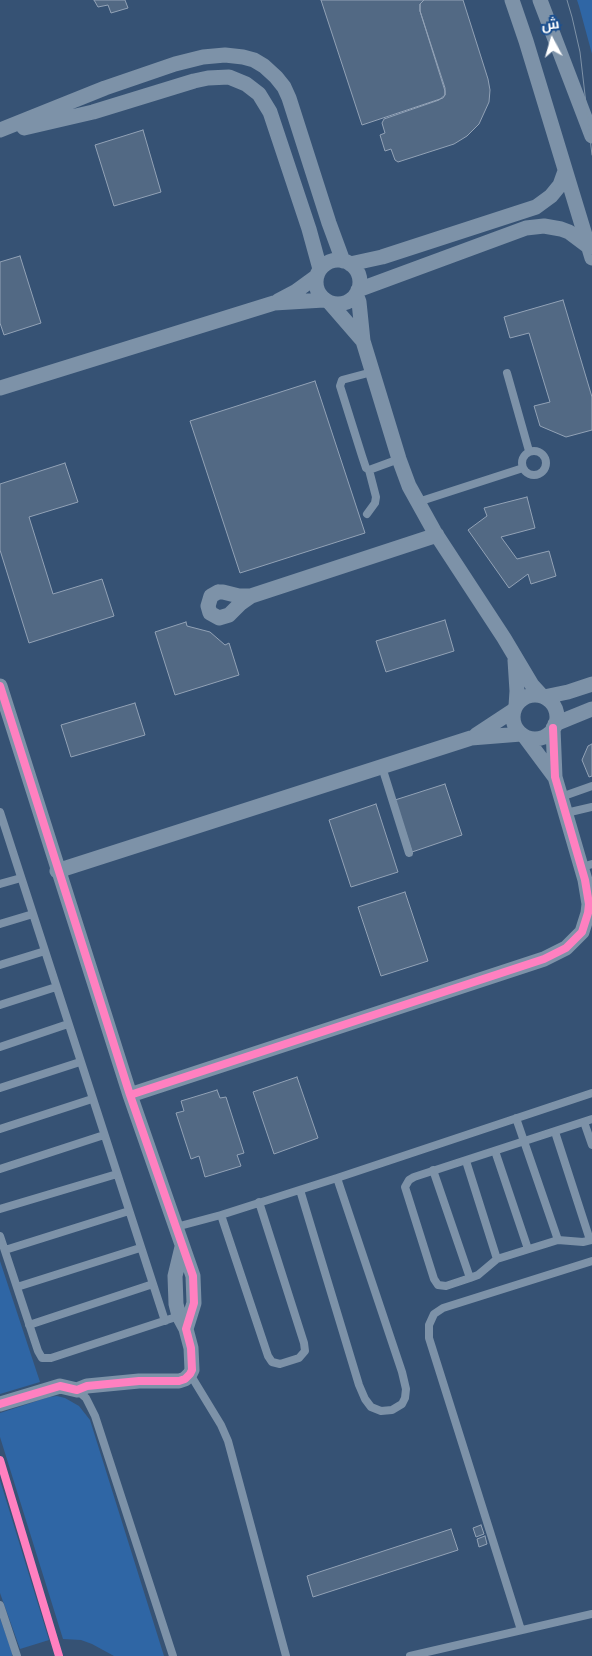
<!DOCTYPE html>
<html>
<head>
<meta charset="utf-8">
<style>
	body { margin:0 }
	#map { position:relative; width:592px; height:1656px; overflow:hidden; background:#365274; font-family:Signika,Cairo,sans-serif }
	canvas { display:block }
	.north { position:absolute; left:527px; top:15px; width:50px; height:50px; -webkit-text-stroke:4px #1b4f8f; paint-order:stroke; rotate:354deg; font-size:14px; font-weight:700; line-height:20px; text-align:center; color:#fff }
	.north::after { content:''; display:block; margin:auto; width:18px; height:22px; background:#fff; clip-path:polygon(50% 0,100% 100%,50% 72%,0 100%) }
</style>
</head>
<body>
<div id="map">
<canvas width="592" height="1656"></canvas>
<div class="north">ش</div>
</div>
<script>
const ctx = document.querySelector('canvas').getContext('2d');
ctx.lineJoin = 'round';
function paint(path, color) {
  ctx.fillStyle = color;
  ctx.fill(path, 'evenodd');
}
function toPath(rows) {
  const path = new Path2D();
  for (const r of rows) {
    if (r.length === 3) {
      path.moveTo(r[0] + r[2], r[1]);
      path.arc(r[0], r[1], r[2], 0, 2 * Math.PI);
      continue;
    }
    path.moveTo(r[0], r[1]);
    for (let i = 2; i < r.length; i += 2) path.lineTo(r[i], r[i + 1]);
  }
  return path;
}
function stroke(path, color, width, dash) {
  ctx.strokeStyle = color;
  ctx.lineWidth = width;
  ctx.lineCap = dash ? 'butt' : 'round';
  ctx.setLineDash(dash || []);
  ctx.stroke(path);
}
const green = toPath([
	[577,0,592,0,592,54,579,6],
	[0,1261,40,1382,0,1394],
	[57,1396,65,1398,79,1406,90,1420,164,1656,114,1656,92,1644,81,1640,63,1639,0,1437,0,1413,49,1397],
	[0,1480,49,1640,20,1649,0,1593],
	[0,1618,12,1652,12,1656,0,1656]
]);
const building = toPath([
	[94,0,125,0,128,8,111,13,108,5,98,7,94,0],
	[321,0,424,0,420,4,420,11,445,91,445,95,443,98,362,125,321,0],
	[424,0,463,0,488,79,490,90,489,102,479,124,467,136,454,144,398,162,395,160,391,149,385,151,380,135,385,133,382,123,384,119,439,100,445,95,445,88,420,11,420,4,424,0],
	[143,130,161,192,114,206,95,145,143,130],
	[20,256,41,323,4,335,0,323,0,262,20,256],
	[563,300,592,397,592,430,566,437,540,426,534,406,550,402,529,333,510,338,504,317,563,300],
	[315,381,365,533,240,573,190,421,315,381],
	[65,463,78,502,29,517,53,594,102,579,114,616,29,643,0,550,0,484,65,463],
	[527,497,535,528,501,537,517,559,549,551,556,576,531,584,528,574,509,588,468,530,487,516,484,508,527,497],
	[445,620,454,651,386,672,376,641,445,620],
	[186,622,187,626,210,632,225,645,229,643,239,675,175,695,155,632,186,622],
	[135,703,145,735,71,757,61,725,135,703],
	[592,744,592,776,589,777,582,760,588,746,592,744],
	[445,784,462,835,412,852,395,800,445,784],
	[376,804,398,872,351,887,329,820,376,804],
	[405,892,428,961,381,976,358,907,405,892],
	[297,1077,318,1138,274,1154,253,1092,297,1077],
	[217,1090,220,1098,226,1097,244,1153,237,1155,241,1166,205,1177,199,1156,191,1159,176,1113,184,1111,181,1101,217,1090],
	[481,1525,484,1534,476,1537,473,1528,481,1525],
	[451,1529,458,1550,313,1597,307,1576,451,1529],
	[485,1536,487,1544,479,1547,477,1539,485,1536]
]);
const lane = toPath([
	[372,372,342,380,340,386,362,456,366,468,369,470,399,459],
	[507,373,529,451],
	[534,463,12],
	[418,502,523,468],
	[367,514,375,503,376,497,369,470],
	[382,767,409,853],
	[561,797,592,786],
	[0,812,165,1321],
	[566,813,592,807],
	[582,867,592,864],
	[0,884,21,878],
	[0,924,33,914],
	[0,965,45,951],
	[0,1005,56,987],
	[0,1047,68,1024],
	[0,1088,80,1062],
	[516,1118,558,1240],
	[592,1119,414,1177,409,1180,405,1187,434,1279,438,1285,446,1286,470,1278,478,1275,497,1259,558,1240,583,1242,592,1240],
	[584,1122,592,1145],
	[0,1129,92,1099],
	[555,1132,590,1240],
	[495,1151,528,1249],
	[466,1161,497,1259],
	[0,1169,104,1135],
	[433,1170,470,1278],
	[300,1190,359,1385,365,1399,371,1407,381,1411,392,1410,402,1404,405,1398,406,1389,402,1372,337,1178],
	[0,1209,117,1174],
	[221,1215,268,1356,272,1362,280,1364,299,1358,305,1351,304,1343,259,1202],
	[176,1227,221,1215,337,1178,592,1093],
	[0,1236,38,1351,42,1358,51,1358,179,1316],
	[5,1250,129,1211],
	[17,1287,140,1248],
	[29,1325,153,1284],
	[190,1374,221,1425,228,1441,286,1656],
	[77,1390,86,1398,95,1416,173,1656],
	[0,1605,17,1656],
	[521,1630,429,1338,429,1325,434,1314,443,1308,592,1261],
	[410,1656,592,1614]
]);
const street = toPath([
	[512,0,526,41,592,258],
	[540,0,592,136],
	[24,128,93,112,194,81,208,78,229,77,246,84,259,94,270,112,309,229,320,269],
	[0,130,105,88,175,64,203,57,225,55,243,57,254,60,264,66,276,77,284,87,289,98,329,223,343,261],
	[338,282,22],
	[350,264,382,257,536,207,551,196,560,185,565,171],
	[358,290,526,228,544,226,561,229,569,232,589,247],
	[356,294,359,302,363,341,399,459,409,486,434,531,504,638,532,685,542,696],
	[278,301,295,292,317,276],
	[330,303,363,341],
	[0,388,274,303,324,300],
	[218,592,223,592,239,596,251,596,241,603,229,615,219,618,210,613,208,606,211,596,218,592],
	[251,596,437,535],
	[515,660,517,691,516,706],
	[0,686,130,1095,193,1276,194,1303,186,1329,191,1348,192,1370,190,1374,185,1379,179,1381,139,1381,87,1386,77,1390,60,1386,0,1404],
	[535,717,22],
	[544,697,568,692,592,684],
	[555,724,592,709],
	[476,735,514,710],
	[525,737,554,776],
	[57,871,471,738,521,734],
	[130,1095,544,959,566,948,582,932,588,913,589,904,585,880,555,777,553,728],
	[182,1247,175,1276,176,1304,179,1316,186,1329]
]);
const tram = toPath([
	[567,0,572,17,580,52,592,155]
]);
const cycleway = toPath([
	[0,686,130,1095,193,1276,194,1303,186,1329,191,1348,192,1370,190,1374,185,1379,179,1381,139,1381,87,1386,77,1390,60,1386,0,1404],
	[130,1095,544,959,566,948,582,932,588,913,589,904,585,880,555,777,553,728],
	[0,1460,59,1656]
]);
paint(green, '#2f66a5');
paint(building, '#526984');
stroke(building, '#92a2b6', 1);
stroke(lane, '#7d92a8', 8);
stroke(street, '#7d92a8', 15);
stroke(tram, '#7e92a7', 1);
stroke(cycleway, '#ff80c0', 8);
</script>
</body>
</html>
